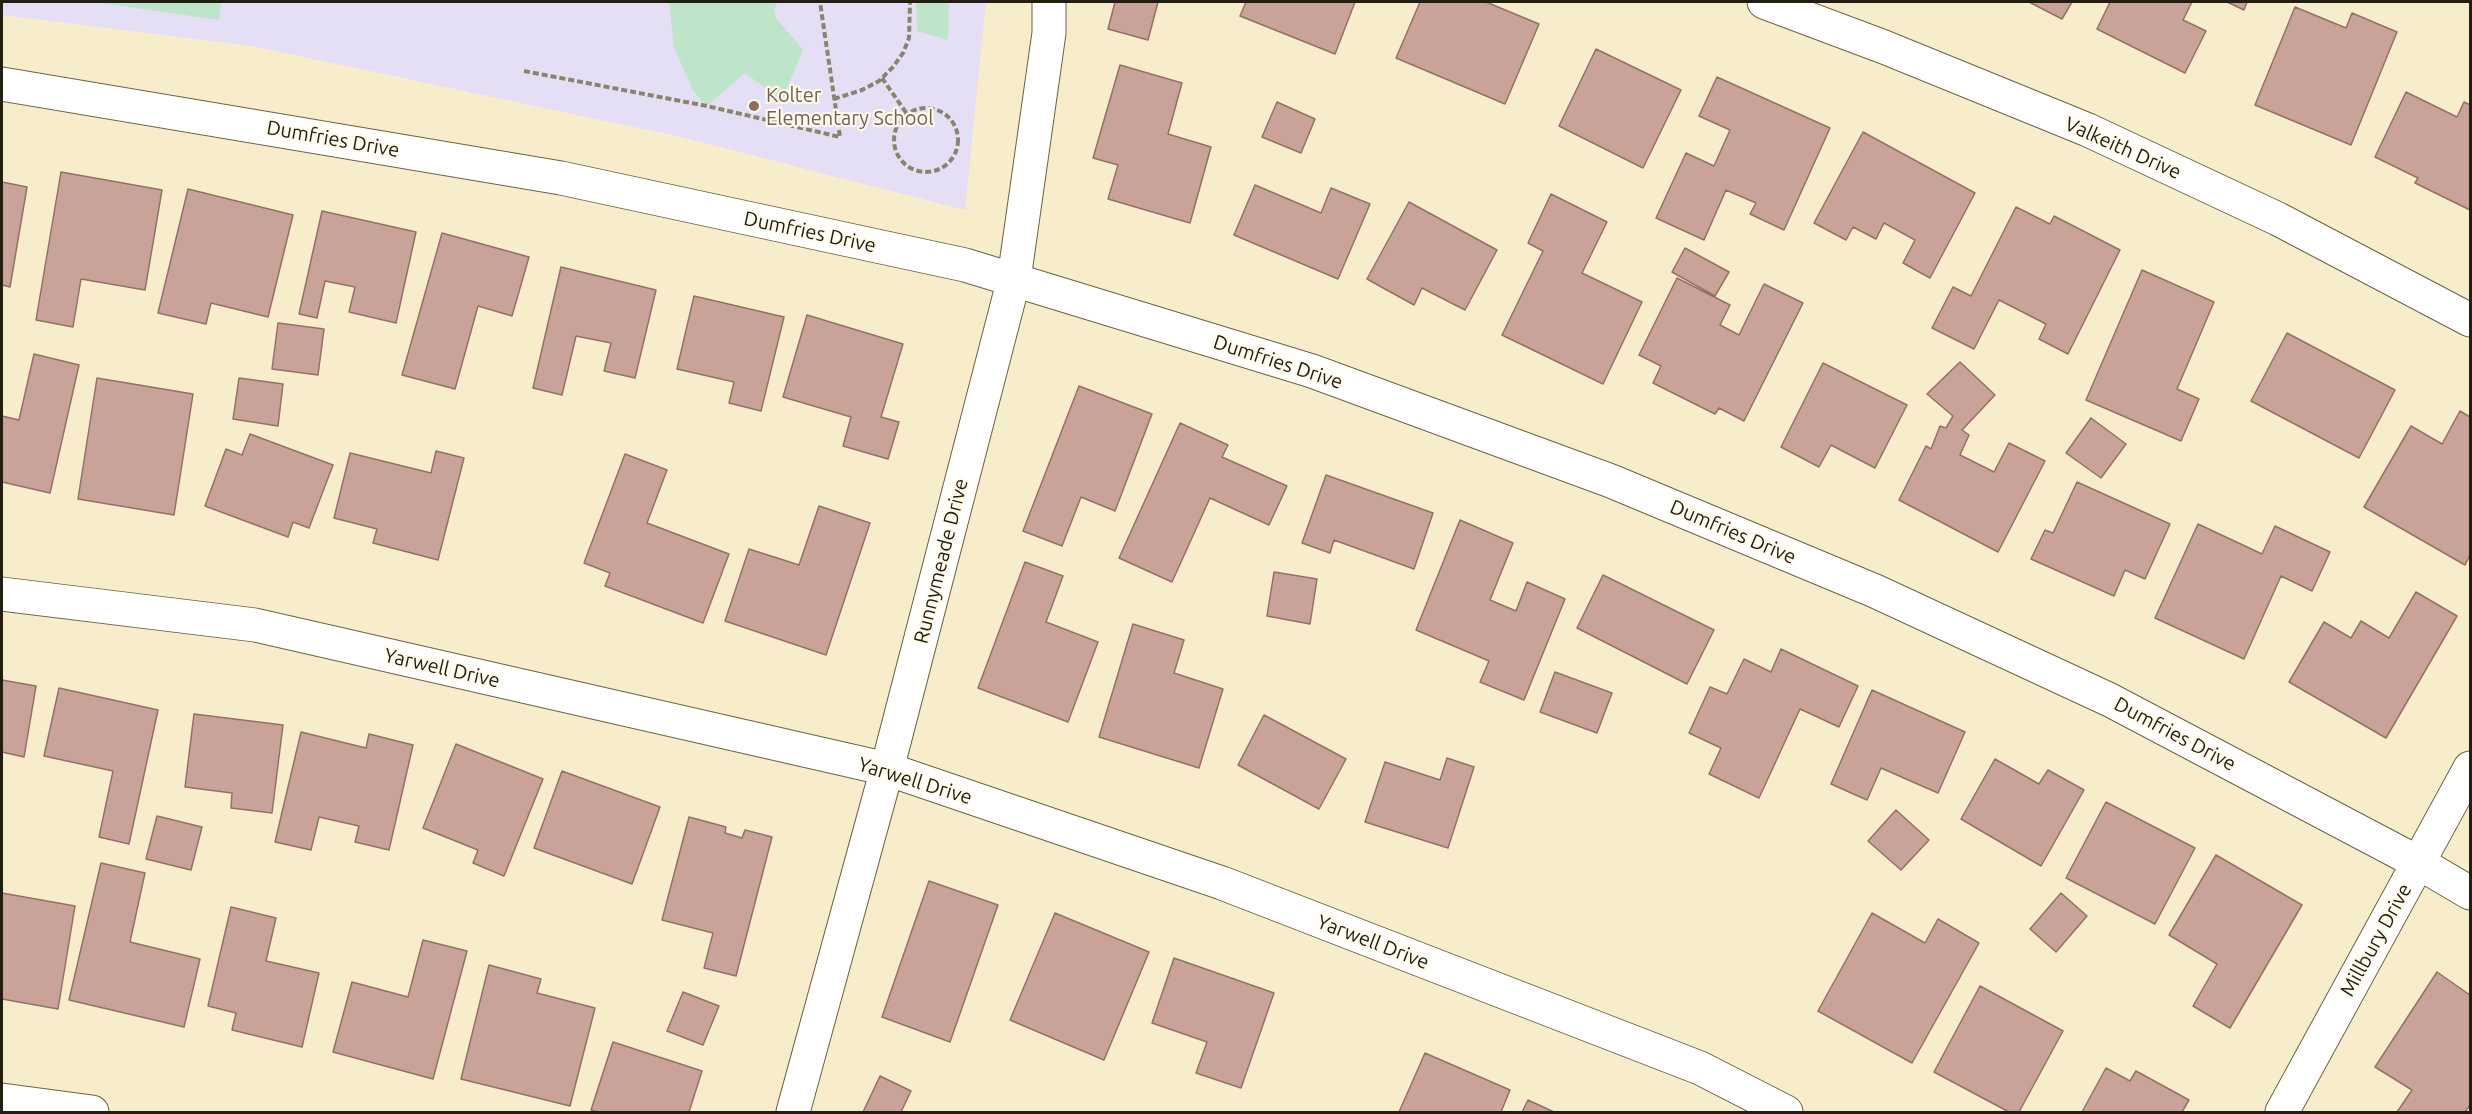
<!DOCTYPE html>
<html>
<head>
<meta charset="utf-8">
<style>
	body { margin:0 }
	#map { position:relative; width:2472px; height:1114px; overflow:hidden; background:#f8edca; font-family:Ubuntu,sans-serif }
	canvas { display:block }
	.frame { position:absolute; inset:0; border:3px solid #221e11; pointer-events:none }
</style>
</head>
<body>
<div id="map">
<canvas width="2472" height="1114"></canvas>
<div class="frame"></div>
</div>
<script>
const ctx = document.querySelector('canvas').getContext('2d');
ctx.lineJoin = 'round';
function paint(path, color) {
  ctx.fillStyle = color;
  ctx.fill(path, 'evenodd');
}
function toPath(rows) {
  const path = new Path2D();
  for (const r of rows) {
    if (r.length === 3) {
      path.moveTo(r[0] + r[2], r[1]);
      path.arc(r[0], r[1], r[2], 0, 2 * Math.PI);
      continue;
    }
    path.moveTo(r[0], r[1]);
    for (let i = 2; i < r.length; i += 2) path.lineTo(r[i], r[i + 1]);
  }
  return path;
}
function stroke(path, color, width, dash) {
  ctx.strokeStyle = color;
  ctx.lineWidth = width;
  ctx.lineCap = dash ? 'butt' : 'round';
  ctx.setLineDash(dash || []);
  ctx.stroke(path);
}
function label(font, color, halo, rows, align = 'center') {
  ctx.font = font + ' Ubuntu,sans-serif';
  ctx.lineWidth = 4.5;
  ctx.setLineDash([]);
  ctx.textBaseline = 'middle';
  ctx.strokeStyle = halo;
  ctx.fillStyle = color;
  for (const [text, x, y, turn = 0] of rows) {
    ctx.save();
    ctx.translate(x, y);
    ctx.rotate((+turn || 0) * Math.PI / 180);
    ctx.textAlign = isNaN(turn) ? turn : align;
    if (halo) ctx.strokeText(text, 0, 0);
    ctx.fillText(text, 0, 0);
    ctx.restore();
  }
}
const education = toPath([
	[2,2,986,2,965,210,681,137,252,46,2,15]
]);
const green = toPath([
	[94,2,221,2,219,20],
	[669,2,778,2,774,9,776,18,803,50,782,100,745,73,707,106,693,91,674,47],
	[916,2,949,2,948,40,917,31]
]);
const building = toPath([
	[1115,2,1158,2,1148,40,1108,29,1115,2],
	[1246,2,1355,2,1335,54,1240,16,1246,2],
	[1420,2,1486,2,1539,24,1505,104,1396,58,1420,2],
	[2029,2,2072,2,2062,19,2029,2],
	[2110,2,2192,2,2183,20,2206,31,2185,73,2097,29,2110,2],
	[2227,2,2247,2,2244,10,2227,2],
	[2295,7,2346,28,2352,13,2397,32,2351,145,2255,105,2295,7],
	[1596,49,1681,90,1643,168,1559,126,1596,49],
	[1120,65,1182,83,1168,134,1211,147,1190,223,1108,199,1118,165,1093,158,1120,65],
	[1717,77,1830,128,1784,230,1750,214,1756,203,1726,190,1704,240,1656,218,1686,153,1714,166,1730,130,1699,116,1717,77],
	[2406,92,2457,117,2464,102,2470,105,2470,210,2415,183,2418,178,2375,157,2406,92],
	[1277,102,1315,119,1301,153,1262,137,1277,102],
	[1863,132,1975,193,1930,278,1903,263,1915,240,1884,223,1876,239,1853,227,1846,240,1814,223,1863,132],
	[61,172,162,190,145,290,81,279,73,327,36,320,61,172],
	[2,182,27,187,10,287,2,285,2,182],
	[1255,185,1321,213,1331,188,1370,204,1338,279,1234,235,1255,185],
	[188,189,293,215,268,317,211,303,206,324,158,313,188,189],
	[1551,194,1607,222,1582,273,1642,302,1603,384,1502,335,1543,251,1528,243,1551,194],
	[1409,202,1497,250,1465,310,1422,288,1414,305,1367,279,1409,202],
	[2016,207,2050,224,2054,216,2120,250,2068,354,2039,339,2046,324,1999,300,1974,349,1932,328,1953,287,1971,296,2016,207],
	[322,211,416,232,396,323,349,312,355,287,325,281,317,318,299,314,322,211],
	[442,233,529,257,512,316,478,306,455,389,402,375,442,233],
	[1685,248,1729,272,1715,296,1672,272,1685,248],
	[561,267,656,290,635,378,604,371,611,343,576,336,562,395,533,388,561,267],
	[2142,270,2214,302,2177,389,2199,399,2181,441,2086,400,2142,270],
	[1677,278,1730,305,1720,325,1739,335,1764,284,1803,303,1744,421,1719,408,1715,414,1653,383,1661,366,1639,355,1677,278],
	[694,296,784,317,761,411,729,403,734,382,677,369,694,296],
	[807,315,903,344,881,417,899,422,888,459,843,446,851,417,783,397,807,315],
	[278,323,324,329,318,375,272,369,278,323],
	[2287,333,2395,390,2359,458,2251,401,2287,333],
	[34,354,79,365,50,493,2,482,2,416,19,420,34,354],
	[1960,362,1995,395,1962,430,1969,435,1960,455,1994,472,2009,443,2045,461,1998,552,1899,500,1926,446,1931,449,1940,426,1946,428,1953,416,1927,394,1960,362],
	[1823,363,1907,405,1875,468,1831,445,1819,467,1781,447,1823,363],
	[97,378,193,394,174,515,78,499,97,378],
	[239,378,283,384,278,426,233,419,239,378],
	[1079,386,1152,414,1115,511,1081,497,1062,546,1023,531,1079,386],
	[2460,411,2470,417,2470,555,2465,565,2364,507,2411,426,2442,444,2460,411],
	[2091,418,2126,444,2101,478,2066,453,2091,418],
	[1180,423,1228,445,1222,457,1287,486,1269,525,1210,498,1172,582,1119,558,1180,423],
	[250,434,333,465,309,528,293,522,288,537,205,506,226,449,242,455,250,434],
	[436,451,464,458,438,560,373,543,377,529,334,518,350,453,431,473,436,451],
	[625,454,667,470,647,523,729,554,703,623,605,586,610,573,584,563,625,454],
	[1326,475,1433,513,1414,569,1334,540,1330,553,1302,543,1326,475],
	[2077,482,2170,524,2145,579,2125,570,2114,596,2031,559,2045,530,2053,533,2077,482],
	[819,506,870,523,826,655,725,621,749,549,799,565,819,506],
	[1460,520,1513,543,1490,600,1516,611,1527,582,1565,599,1524,700,1480,682,1489,661,1416,630,1460,520],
	[2198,524,2262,554,2275,526,2330,552,2312,591,2281,576,2244,659,2155,618,2198,524],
	[1025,562,1063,576,1046,622,1098,642,1068,722,978,688,1025,562],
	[1274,572,1317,579,1310,624,1267,616,1274,572],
	[1603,575,1714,630,1687,684,1577,628,1603,575],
	[2416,592,2457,616,2386,738,2289,682,2324,622,2351,638,2361,621,2389,638,2416,592],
	[1133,624,1184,640,1174,673,1223,689,1199,768,1099,737,1133,624],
	[1781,649,1858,686,1839,727,1800,709,1759,798,1709,774,1721,748,1689,733,1710,687,1727,694,1744,659,1771,672,1781,649],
	[1555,672,1612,693,1597,733,1540,712,1555,672],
	[2,680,36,686,24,757,2,752,2,680],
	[59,688,158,710,129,844,99,837,113,771,44,756,59,688],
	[1872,690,1965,732,1938,793,1881,768,1867,800,1831,784,1872,690],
	[194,714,283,725,272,813,231,808,232,793,185,787,194,714],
	[1264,715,1346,759,1319,809,1238,765,1264,715],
	[301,732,366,748,369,734,413,745,389,850,355,842,359,826,319,817,311,850,275,842,301,732],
	[456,744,543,779,504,876,473,863,478,850,423,828,456,744],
	[1447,758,1474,767,1448,848,1365,822,1385,762,1440,780,1447,758],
	[1995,759,2039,784,2048,770,2084,790,2041,866,1961,819,1995,759],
	[562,771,660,807,632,884,534,848,562,771],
	[2106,802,2195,848,2155,924,2066,878,2106,802],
	[1896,810,1929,840,1901,870,1868,841,1896,810],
	[157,816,202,827,191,870,146,859,157,816],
	[689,817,726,827,725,833,742,838,745,830,772,837,736,976,704,968,713,933,662,920,689,817],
	[2216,855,2302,905,2230,1028,2193,1006,2217,964,2169,935,2216,855],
	[101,863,145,873,130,942,200,959,184,1027,69,1000,101,863],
	[929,881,998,905,950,1042,882,1017,929,881],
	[2,893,75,906,58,1009,2,999,2,893],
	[2061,893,2087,916,2056,952,2030,929,2061,893],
	[231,907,276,918,266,961,319,973,302,1047,232,1030,236,1013,208,1006,231,907],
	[1055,913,1149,952,1104,1060,1010,1020,1055,913],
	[1872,913,1925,943,1938,919,1979,943,1912,1063,1818,1011,1872,913],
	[423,940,467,951,433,1079,333,1052,352,982,408,997,423,940],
	[1174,958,1274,993,1241,1088,1196,1073,1207,1042,1152,1023,1174,958],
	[489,965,541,979,537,993,595,1008,570,1106,461,1079,489,965],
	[2437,972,2470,995,2470,1105,2465,1112,2397,1112,2412,1090,2375,1067,2437,972],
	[1980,986,2063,1031,2019,1112,2009,1112,1934,1072,1980,986],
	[683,992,719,1006,703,1045,667,1031,683,992],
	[613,1042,702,1071,689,1112,598,1112,591,1110,613,1042],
	[1425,1053,1510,1090,1501,1112,1399,1112,1425,1053],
	[2106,1068,2130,1081,2136,1071,2189,1100,2182,1112,2082,1112,2106,1068],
	[880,1076,911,1091,901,1112,863,1112,880,1076],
	[1528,1100,1554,1112,1522,1112,1528,1100]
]);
const path = toPath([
	[524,71,707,106,840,137,820,2],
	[882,78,907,114],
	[834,99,862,90,879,81,893,67,903,53,909,38,910,2],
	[926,140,32]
]);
const minor = toPath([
	[1764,2,1884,47,2088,130,2278,219,2470,320],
	[2,84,561,178,965,265,1312,371,1611,481,1875,591,2110,700,2419,863,2470,893],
	[2,594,255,625,887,769,1222,883,1700,1068,1786,1112],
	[2,1100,92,1112],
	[2282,1112,2470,768]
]);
const tertiary = toPath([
	[793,1112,887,769,1014,279,1049,33,1049,2]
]);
const markers = [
	[754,106,6,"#8d6e63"]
];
const educationNames = [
	["Kolter",766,95],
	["Elementary School",766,118]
];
const streetNames = [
	["Dumfries Drive",333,139,10],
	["Valkeith Drive",2123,148,24],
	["Dumfries Drive",810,232,12],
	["Dumfries Drive",1278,362,18],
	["Dumfries Drive",1733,532,23],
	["Runnymeade Drive",941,561,-76],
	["Yarwell Drive",442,668,13],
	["Dumfries Drive",2175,734,28],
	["Yarwell Drive",915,781,17],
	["Millbury Drive",2376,940,-61],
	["Yarwell Drive",1373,942,21]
];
paint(education, '#e5dff5');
paint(green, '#bee4c9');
paint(building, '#c9a399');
stroke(building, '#947167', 1.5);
stroke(minor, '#6d6445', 35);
stroke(tertiary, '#6d6445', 35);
stroke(path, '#8b846c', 4, [6, 3]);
stroke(minor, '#fff', 33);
stroke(tertiary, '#fff', 33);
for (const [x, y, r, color] of markers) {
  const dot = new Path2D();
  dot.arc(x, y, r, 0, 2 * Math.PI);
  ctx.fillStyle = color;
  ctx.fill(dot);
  stroke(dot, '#fefaec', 2);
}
label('20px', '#785e54', '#fefaec', educationNames, 'left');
label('20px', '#221e11', '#fefaec', streetNames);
</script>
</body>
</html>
